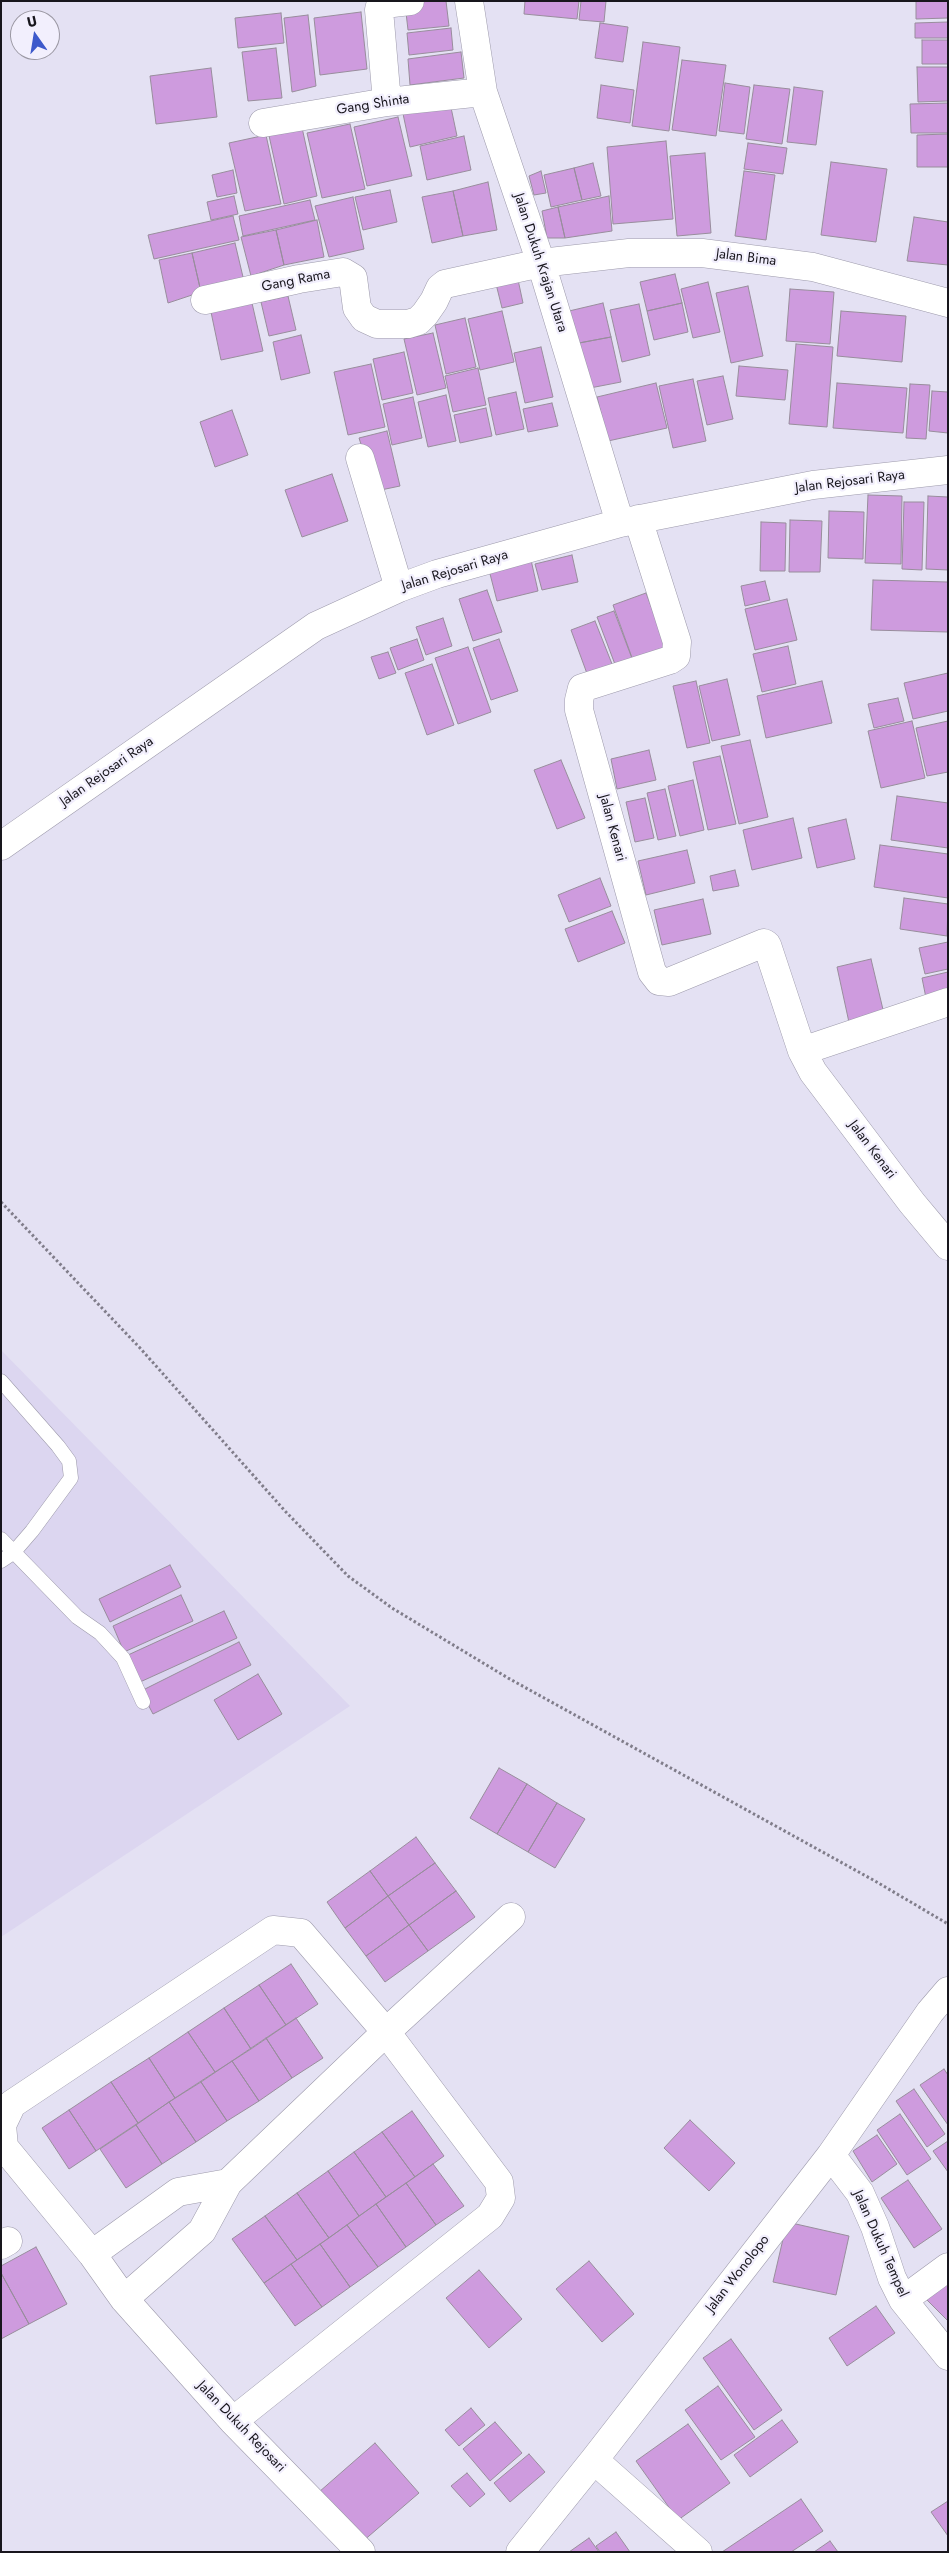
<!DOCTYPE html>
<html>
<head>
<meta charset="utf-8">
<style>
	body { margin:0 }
	#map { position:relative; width:949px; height:2553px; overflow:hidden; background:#e4e1f3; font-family:Jost,sans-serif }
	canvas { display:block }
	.frame { position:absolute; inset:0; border:2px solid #18161d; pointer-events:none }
	.north { position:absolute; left:10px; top:10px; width:50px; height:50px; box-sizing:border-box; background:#f2effd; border:1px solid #9b98a3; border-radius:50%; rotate:347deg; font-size:14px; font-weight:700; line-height:20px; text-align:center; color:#18161d }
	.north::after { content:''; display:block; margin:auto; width:18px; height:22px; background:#3d59cb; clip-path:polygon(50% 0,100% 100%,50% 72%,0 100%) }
</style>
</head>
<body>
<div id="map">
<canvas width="949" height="2553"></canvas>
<div class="frame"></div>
<div class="north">U</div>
</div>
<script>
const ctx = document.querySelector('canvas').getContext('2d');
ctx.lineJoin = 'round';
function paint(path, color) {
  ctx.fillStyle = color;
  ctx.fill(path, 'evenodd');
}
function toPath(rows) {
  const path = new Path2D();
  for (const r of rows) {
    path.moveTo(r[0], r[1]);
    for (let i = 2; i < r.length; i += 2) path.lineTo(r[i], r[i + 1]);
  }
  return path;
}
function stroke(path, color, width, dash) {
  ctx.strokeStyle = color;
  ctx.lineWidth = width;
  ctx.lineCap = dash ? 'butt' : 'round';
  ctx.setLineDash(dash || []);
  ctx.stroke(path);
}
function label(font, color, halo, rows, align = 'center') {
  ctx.font = font + ' Jost,sans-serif';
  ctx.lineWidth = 4.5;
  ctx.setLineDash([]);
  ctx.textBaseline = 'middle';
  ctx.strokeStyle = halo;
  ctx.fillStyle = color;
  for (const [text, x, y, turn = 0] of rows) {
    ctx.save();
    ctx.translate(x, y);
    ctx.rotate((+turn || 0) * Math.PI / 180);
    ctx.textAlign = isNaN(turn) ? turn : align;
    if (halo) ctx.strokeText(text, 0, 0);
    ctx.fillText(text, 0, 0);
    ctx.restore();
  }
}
const built = toPath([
	[1,1350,350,1706,1,1937]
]);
const building = toPath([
	[427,1,446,1,449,26,408,30,405,4,427,1],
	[525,1,579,1,577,19,524,14,525,1],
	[581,1,606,1,604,22,579,20,581,1],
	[916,1,948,1,948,18,916,19,916,1],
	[361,12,367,69,320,75,314,18,361,12],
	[281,13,284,43,238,48,235,18,281,13],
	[308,15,316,86,292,92,284,18,308,15],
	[948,22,948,38,915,38,915,23,948,22],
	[600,23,628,27,623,62,595,58,600,23],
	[451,28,453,50,409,55,407,33,451,28],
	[922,40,948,40,948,64,922,64,922,40],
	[643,42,680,47,669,131,632,126,643,42],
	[276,48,282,98,248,101,242,52,276,48],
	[461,52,464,78,410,85,408,59,461,52],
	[682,60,726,65,716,136,672,130,682,60],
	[917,67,948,67,948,101,918,102,917,67],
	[211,68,217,117,156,124,150,76,211,68],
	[725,83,750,87,744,134,719,131,725,83],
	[601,85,634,90,630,123,597,118,601,85],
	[754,85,790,89,782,144,746,139,754,85],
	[794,87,823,91,816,145,787,142,794,87],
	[449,98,457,136,410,147,402,109,449,98],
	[948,103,948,133,911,133,910,104,948,103],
	[398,117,412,176,367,186,354,127,398,117],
	[301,123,317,196,284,204,268,131,301,123],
	[350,124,365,189,322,198,307,133,350,124],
	[948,134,948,167,917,167,917,135,948,134],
	[266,135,281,204,245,211,229,143,266,135],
	[464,136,471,170,427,180,420,146,464,136],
	[666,141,673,219,613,224,607,147,666,141],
	[748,143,787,148,783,174,744,169,748,143],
	[705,153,711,233,677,236,670,156,705,153],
	[831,162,887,169,876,242,821,235,831,162],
	[593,163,601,196,582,200,574,168,593,163],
	[574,168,582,200,551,207,544,175,574,168],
	[233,170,237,193,217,197,212,175,233,170],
	[541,171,546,193,534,195,529,176,541,171],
	[744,171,775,175,766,240,735,236,744,171],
	[488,182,497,230,463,236,453,191,488,182],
	[390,190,397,222,363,230,355,197,390,190],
	[453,191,463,236,432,243,422,197,453,191],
	[234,196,238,214,211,220,207,202,234,196],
	[609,196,612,231,565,238,558,207,609,196],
	[353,197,364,249,329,257,315,206,353,197],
	[310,200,315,220,243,236,239,216,310,200],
	[558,207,565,238,547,238,542,211,558,207],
	[233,216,239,240,154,259,148,235,233,216],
	[914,217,948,222,948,265,907,261,914,217],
	[317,220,324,257,284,265,276,230,317,220],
	[276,230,284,265,251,276,241,237,276,230],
	[235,243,243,277,201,292,192,253,235,243],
	[192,253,201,292,168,303,159,260,192,253],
	[675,274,682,303,647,311,640,282,675,274],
	[517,275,523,303,502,308,495,280,517,275],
	[708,282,720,332,693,338,681,289,708,282],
	[748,286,763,356,731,363,716,293,748,286],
	[790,289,834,292,830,344,786,341,790,289],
	[288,296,296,330,269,336,261,302,288,296],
	[252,303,263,351,221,360,211,312,252,303],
	[603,303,611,337,579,343,569,311,603,303],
	[682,303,688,332,654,340,647,311,682,303],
	[639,304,650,355,622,362,610,310,639,304],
	[502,311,514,362,480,370,468,319,502,311],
	[841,311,906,316,902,362,837,356,841,311],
	[465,318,476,367,446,374,435,325,465,318],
	[433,333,446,388,417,395,404,339,433,333],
	[301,335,310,373,281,380,273,342,301,335],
	[611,337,621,382,590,388,579,343,611,337],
	[796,344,833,347,827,427,789,424,796,344],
	[541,347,553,397,525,403,514,353,541,347],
	[404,352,413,393,382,400,373,359,404,352],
	[371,364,385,427,348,435,334,372,371,364],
	[739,366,788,370,785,400,736,396,739,366],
	[478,368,486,405,453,412,445,376,478,368],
	[723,376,733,419,707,425,697,381,723,376],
	[693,379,706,441,673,448,659,386,693,379],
	[656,383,667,428,608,441,597,397,656,383],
	[837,383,907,388,903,433,833,428,837,383],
	[910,384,930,385,926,439,906,438,910,384],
	[932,391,948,392,948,433,929,431,932,391],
	[516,392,524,429,496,435,488,398,516,392],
	[446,395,456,441,428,447,418,402,446,395],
	[413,397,422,438,392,445,383,404,413,397],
	[552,403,558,426,528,432,523,409,552,403],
	[486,408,492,436,460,443,454,415,486,408],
	[232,410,248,455,215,467,200,422,232,410],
	[387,431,400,486,376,491,359,438,387,431],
	[332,474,348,521,302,537,285,490,332,474],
	[868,495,902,496,901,564,865,563,868,495],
	[928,496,948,497,948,570,926,569,928,496],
	[904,502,924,502,922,570,902,569,904,502],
	[829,511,864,512,863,559,828,558,829,511],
	[790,520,822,521,820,572,789,572,790,520],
	[761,522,786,523,785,571,760,571,761,522],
	[572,555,578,582,542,590,535,564,572,555],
	[531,560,538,591,497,601,489,570,531,560],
	[873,580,948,582,948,632,871,630,873,580],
	[765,581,770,600,745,606,741,586,765,581],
	[487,590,502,632,473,641,459,599,487,590],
	[646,593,669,653,635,666,613,605,646,593],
	[787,599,797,640,755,650,745,609,787,599],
	[614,611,633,661,616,667,597,617,614,611],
	[443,618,452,646,426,655,416,627,443,618],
	[595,621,614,669,589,679,571,630,595,621],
	[417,639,424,660,398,670,390,648,417,639],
	[499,639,518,691,491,700,473,648,499,639],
	[788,646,796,684,762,692,753,654,788,646],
	[468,647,491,712,458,724,435,658,468,647],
	[388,652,396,673,379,679,371,657,388,652],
	[432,664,454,725,427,735,405,673,432,664],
	[948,673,948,711,913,719,904,683,948,673],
	[727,679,740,735,712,741,699,686,727,679],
	[696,681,710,743,687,748,673,686,696,681],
	[822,681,832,723,766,738,757,696,822,681],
	[898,698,904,721,874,728,868,704,898,698],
	[912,721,925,778,881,788,868,731,912,721],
	[948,721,948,772,927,776,916,728,948,721],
	[750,740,768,817,739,824,721,746,750,740],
	[649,750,656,780,617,789,611,759,649,750],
	[720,756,736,824,708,830,693,762,720,756],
	[561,760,585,818,557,829,534,770,561,760],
	[693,780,704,830,680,836,668,786,693,780],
	[665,789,676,836,658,840,647,793,665,789],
	[897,796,948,803,948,848,891,840,897,796],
	[645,798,654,838,635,842,626,802,645,798],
	[793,818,802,858,752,870,743,830,793,818],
	[846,819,855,859,817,868,808,828,846,819],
	[880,845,948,854,948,898,874,887,880,845],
	[687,850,695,883,646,895,638,861,687,850],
	[735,870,739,886,713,891,710,876,735,870],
	[600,878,611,906,569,922,558,895,600,878],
	[904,898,948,904,947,936,900,929,904,898],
	[703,899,711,934,662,945,654,910,703,899],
	[612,911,625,943,578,962,565,929,612,911],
	[948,942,948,969,925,974,919,948,948,942],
	[871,959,885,1018,850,1027,837,967,871,959],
	[948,972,948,996,927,1003,922,978,948,972],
	[170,1565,181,1587,110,1622,99,1599,170,1565],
	[181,1595,193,1621,124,1652,113,1626,181,1595],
	[224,1611,237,1638,140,1682,128,1655,224,1611],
	[239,1642,251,1665,153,1714,141,1691,239,1642],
	[258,1674,282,1714,238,1740,214,1700,258,1674],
	[499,1768,527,1784,497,1834,470,1818,499,1768],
	[527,1784,557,1803,528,1852,497,1834,527,1784],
	[557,1803,585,1819,555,1868,528,1852,557,1803],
	[416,1837,435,1863,388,1896,370,1871,416,1837],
	[435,1863,456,1891,409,1925,388,1896,435,1863],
	[370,1871,388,1896,345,1928,327,1902,370,1871],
	[456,1891,475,1917,428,1951,409,1925,456,1891],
	[388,1896,409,1925,366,1956,345,1928,388,1896],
	[409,1925,428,1951,385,1982,366,1956,409,1925],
	[291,1964,318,2004,286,2025,259,1985,291,1964],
	[259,1985,286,2025,251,2049,224,2008,259,1985],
	[224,2008,251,2049,215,2072,188,2032,224,2008],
	[296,2018,323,2058,292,2078,266,2038,296,2018],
	[188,2032,215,2072,175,2098,149,2058,188,2032],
	[266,2038,292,2078,259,2101,232,2061,266,2038],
	[149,2058,175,2098,138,2123,111,2082,149,2058],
	[232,2061,259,2101,227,2121,201,2082,232,2061],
	[944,2069,948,2075,948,2125,920,2085,944,2069],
	[111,2082,138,2123,96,2151,69,2110,111,2082],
	[201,2082,227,2121,196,2142,169,2102,201,2082],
	[914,2089,945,2134,927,2147,896,2101,914,2089],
	[169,2102,196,2142,162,2164,136,2125,169,2102],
	[69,2110,96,2151,69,2169,42,2128,69,2110],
	[412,2111,444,2156,415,2177,382,2132,412,2111],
	[900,2114,931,2159,907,2175,877,2130,900,2114],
	[690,2120,735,2163,709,2191,664,2148,690,2120],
	[136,2125,162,2164,126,2188,100,2149,136,2125],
	[382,2132,415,2177,386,2197,354,2152,382,2132],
	[877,2135,897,2164,872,2182,853,2151,877,2135],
	[948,2141,948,2172,933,2151,948,2141],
	[354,2152,386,2197,359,2216,328,2171,354,2152],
	[433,2164,464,2206,436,2225,406,2183,433,2164],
	[328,2171,359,2216,329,2238,297,2193,328,2171],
	[908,2180,942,2229,914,2248,881,2198,908,2180],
	[406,2183,436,2225,406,2247,376,2204,406,2183],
	[297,2193,329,2238,297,2260,265,2216,297,2193],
	[376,2204,406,2247,378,2267,347,2225,376,2204],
	[265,2216,297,2260,264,2283,232,2239,265,2216],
	[787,2222,849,2236,836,2295,773,2282,787,2222],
	[347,2225,378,2267,350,2287,320,2244,347,2225],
	[320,2244,350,2287,322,2307,291,2264,320,2244],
	[36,2247,67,2304,29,2324,1,2273,1,2266,36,2247],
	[589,2261,634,2314,602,2342,556,2289,589,2261],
	[291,2264,322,2307,295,2326,264,2283,291,2264],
	[479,2270,522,2319,489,2348,446,2298,479,2270],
	[1,2273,29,2324,1,2339,1,2273],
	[948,2276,948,2321,922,2295,948,2276],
	[876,2306,895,2333,847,2366,829,2338,876,2306],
	[731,2339,782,2410,754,2430,703,2358,731,2339],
	[718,2386,755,2437,721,2460,685,2410,718,2386],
	[471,2408,485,2425,459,2446,445,2430,471,2408],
	[782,2420,798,2442,750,2477,734,2455,782,2420],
	[495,2422,522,2453,490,2481,463,2449,495,2422],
	[688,2424,730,2483,678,2520,636,2461,688,2424],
	[375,2443,419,2493,362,2542,319,2492,375,2443],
	[529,2454,545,2472,510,2502,494,2483,529,2454],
	[467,2473,485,2494,470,2507,451,2486,467,2473],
	[801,2499,823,2531,791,2552,722,2552,801,2499],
	[948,2501,948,2536,931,2512,948,2501],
	[616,2532,630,2552,600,2552,596,2546,616,2532],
	[589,2538,599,2552,569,2552,589,2538],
	[830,2541,838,2552,814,2552,830,2541]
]);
const path = toPath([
	[1,1202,140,1348,285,1511,348,1576,392,1608,508,1678,875,1881,948,1924]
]);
const lane = toPath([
	[1,1381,58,1446,69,1461,71,1478,32,1531,13,1553,1,1561],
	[1,1539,77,1617,100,1633,123,1658,143,1702]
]);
const street = toPath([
	[469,1,483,92,541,263,620,523],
	[387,102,379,10,380,6,384,4,410,1],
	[263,123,387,102,483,92],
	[205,300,299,279,343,272,353,278,357,308,364,318,377,324,408,324,418,321,425,314,434,301,440,288,445,284,541,263,629,253,702,253,813,267,948,303],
	[360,458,399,588],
	[638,519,677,642,676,656,670,660,582,688,579,700,579,710,652,972,659,981,669,982,764,943,767,945,802,1051,948,1002],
	[1,846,316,626,399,588,437,574,620,523,813,485,948,470],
	[802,1051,813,1072,912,1203,948,1246],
	[831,2155,860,2193,875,2227,892,2278,903,2300,948,2356],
	[1,2245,8,2241],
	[92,2254,178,2192,228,2183],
	[124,2299,202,2231,228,2183,386,2032,511,1917],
	[903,2300,948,2267],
	[233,2421,490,2216,501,2198,499,2182,386,2032,301,1933,273,1930,12,2104,2,2125,4,2147,92,2254,124,2299,233,2421,361,2552],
	[594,2460,698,2552],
	[520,2552,594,2460,831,2155,930,2012,948,1991]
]);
const streetNames = [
	["Gang Shinta",373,105,-9],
	["Jalan Bima",746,258,7],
	["Jalan Dukuh Krajan Utara",540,263,72],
	["Gang Rama",296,281,-11],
	["Jalan Rejosari Raya",850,482,-7],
	["Jalan Rejosari Raya",455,571,-17],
	["Jalan Rejosari Raya",107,772,-35],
	["Jalan Kenari",612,828,75],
	["Jalan Kenari",872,1150,53],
	["Jalan Dukuh Tempel",880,2244,66],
	["Jalan Wonolopo",738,2274,-52],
	["Jalan Dukuh Rejosari",241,2427,46]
];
paint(built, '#dcd6f0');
paint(building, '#ce9bde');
stroke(building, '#988d9c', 1);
stroke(lane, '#9d9aab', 15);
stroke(street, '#9d9aab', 29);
stroke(path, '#807d8a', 3, [2.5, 2.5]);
stroke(lane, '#fff', 14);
stroke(street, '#fff', 28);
label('14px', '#18161d', '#f2effd', streetNames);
</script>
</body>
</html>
